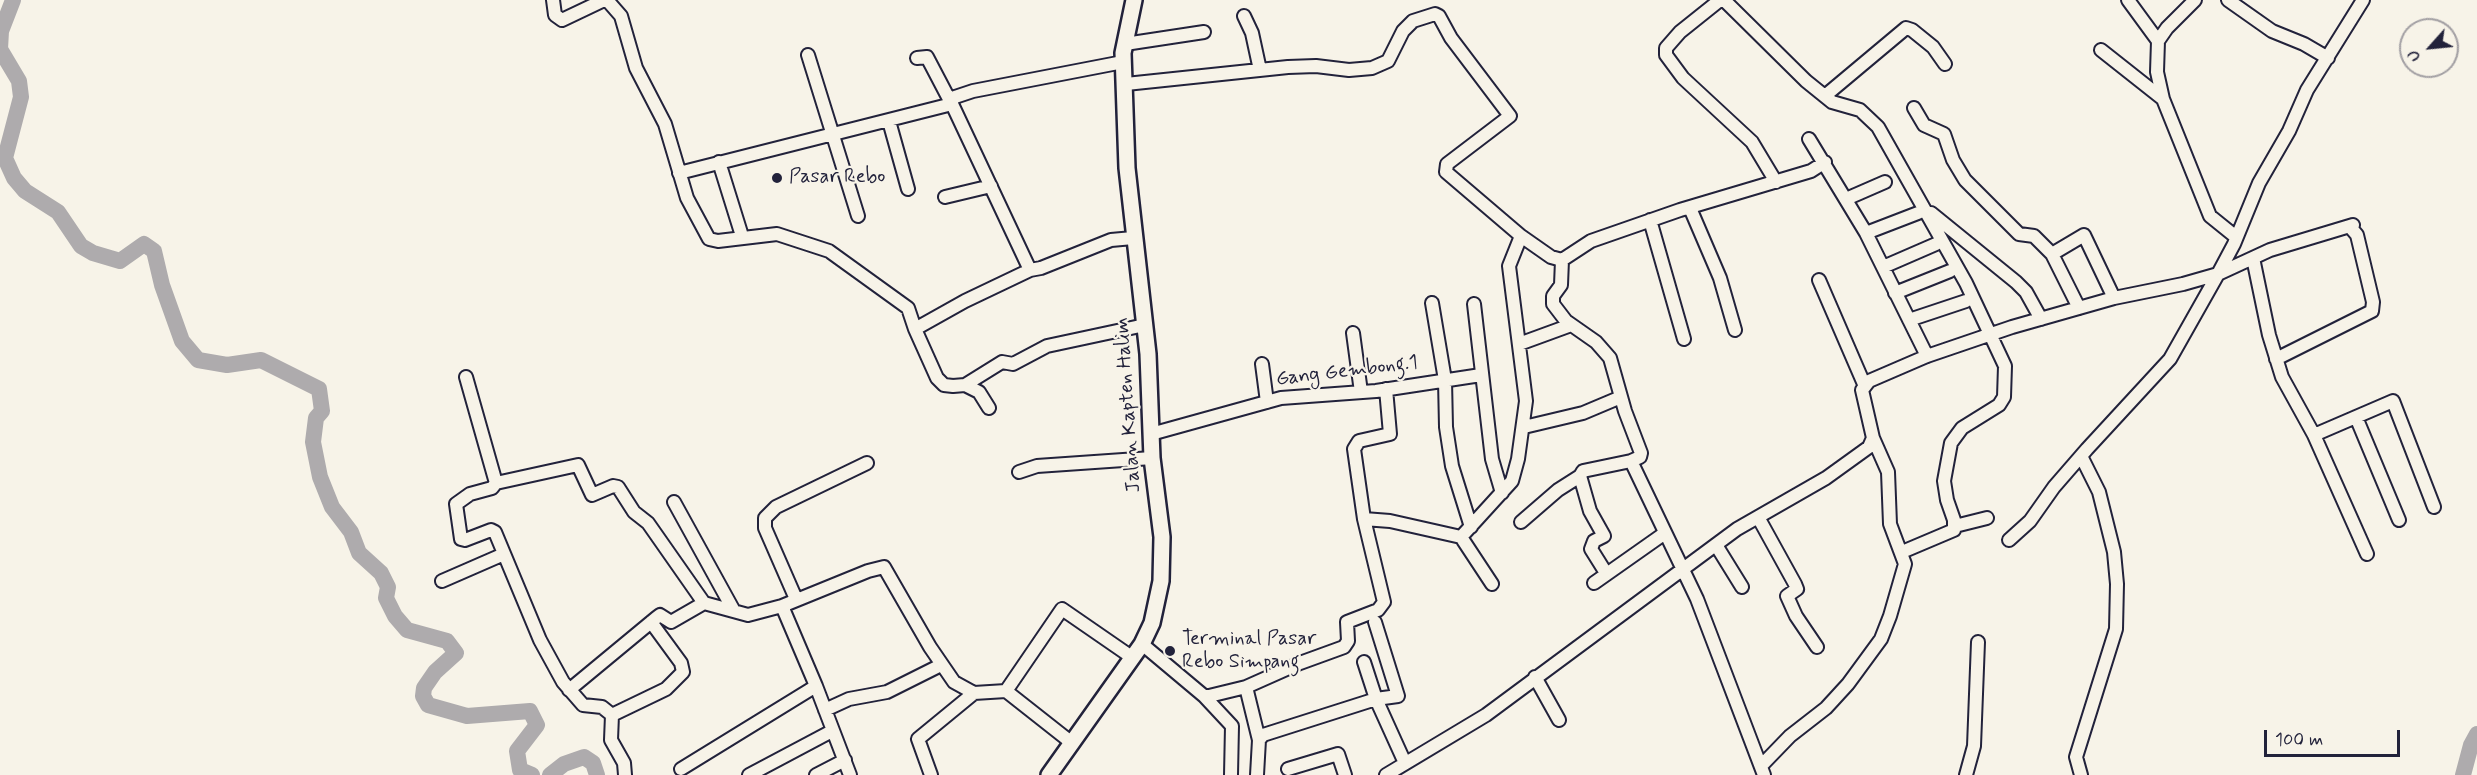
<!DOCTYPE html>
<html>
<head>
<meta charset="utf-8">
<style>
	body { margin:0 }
	#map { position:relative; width:2477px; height:775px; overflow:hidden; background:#f7f3e8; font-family:Mynerve,sans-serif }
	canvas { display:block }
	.north { position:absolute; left:2399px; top:18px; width:60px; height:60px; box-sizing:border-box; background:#f7f3e8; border:2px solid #a29fa3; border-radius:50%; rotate:243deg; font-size:16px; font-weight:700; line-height:24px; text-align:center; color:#22223b }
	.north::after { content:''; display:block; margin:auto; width:21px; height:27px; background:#22223b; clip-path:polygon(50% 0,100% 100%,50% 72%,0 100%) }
	.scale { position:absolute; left:2264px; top:730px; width:136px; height:27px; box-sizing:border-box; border:3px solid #22223b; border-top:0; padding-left:8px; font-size:18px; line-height:21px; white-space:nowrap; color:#22223b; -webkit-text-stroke:4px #f7f3e8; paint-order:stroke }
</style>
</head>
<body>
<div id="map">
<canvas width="2477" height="775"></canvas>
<div class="north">U</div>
<div class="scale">100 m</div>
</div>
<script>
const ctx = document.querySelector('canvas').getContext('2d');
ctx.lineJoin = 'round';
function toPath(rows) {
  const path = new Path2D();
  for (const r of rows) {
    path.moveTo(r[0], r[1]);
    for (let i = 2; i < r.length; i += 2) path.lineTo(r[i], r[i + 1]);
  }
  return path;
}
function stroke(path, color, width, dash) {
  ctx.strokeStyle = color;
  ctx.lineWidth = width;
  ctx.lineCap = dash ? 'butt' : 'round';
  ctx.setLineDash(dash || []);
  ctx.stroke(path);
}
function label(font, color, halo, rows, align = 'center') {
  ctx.font = font + ' Mynerve,sans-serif';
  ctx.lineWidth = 4.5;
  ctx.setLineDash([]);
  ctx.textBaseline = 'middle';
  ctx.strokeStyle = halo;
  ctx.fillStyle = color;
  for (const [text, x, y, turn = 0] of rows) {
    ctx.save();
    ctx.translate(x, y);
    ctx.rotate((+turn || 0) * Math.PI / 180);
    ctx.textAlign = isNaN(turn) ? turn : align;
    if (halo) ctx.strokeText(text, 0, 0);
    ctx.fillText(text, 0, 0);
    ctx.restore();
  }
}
const river = toPath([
	[13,0,1,31,0,49,19,81,21,97,5,158,14,178,25,191,58,212,81,246,93,253,120,261,144,244,154,251,162,285,182,341,198,360,227,365,261,360,319,389,322,411,316,418,313,442,320,477,332,507,351,532,359,553,381,573,388,587,386,598,395,616,407,630,447,641,456,653,435,672,424,688,423,696,428,705,467,716,530,711,537,725,517,751,520,770,532,775],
	[550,775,564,764,584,757,593,763,597,775],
	[2463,775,2471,745,2477,734]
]);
const minor = toPath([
	[553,0,555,15,562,20,604,0],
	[607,0,621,16,636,68,665,124,687,198,709,239,718,241,777,234,829,251,908,308,915,329,965,301,1030,270,1041,268,1111,240,1133,238],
	[1720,0,1680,32,1666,48,1666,55,1683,78,1752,142,1776,182],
	[1724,0,1806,81,1832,102,1860,110,1878,127,1966,283,2005,366,2004,397,1999,405,1962,428,1951,443,1944,481,1947,500,1954,520,1954,530,1902,552],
	[2128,0,2158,41],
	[2228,0,2272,31,2304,44,2328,58],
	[1244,16,1252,33,1260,70],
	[1125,44,1204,32],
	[2101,50,2163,99,2210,216,2236,237],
	[808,55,858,216],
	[917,58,927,57,949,99],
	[1126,84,1288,67,1316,66,1349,70,1372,68,1388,61,1403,31,1413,21,1435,14,1439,16,1451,38,1510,116,1447,164,1446,172,1521,236],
	[1826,95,1906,28,1912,30,1933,47,1945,64],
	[2163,99,2157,72,2158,41,2167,28,2195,0],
	[952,104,1030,270],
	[1914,108,1924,125,1944,134,1953,160,1965,180,2019,234,2034,236,2052,254,2079,308],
	[889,121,908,189],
	[1809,139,1866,233,1927,356],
	[719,162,742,236],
	[679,173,952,104,949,99,973,91,1123,62],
	[945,197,991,186],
	[1846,199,1885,182],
	[1690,208,1720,278,1735,330],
	[1931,213,2016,282,2026,292,2041,319],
	[1650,220,1684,339],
	[1866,233,1918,213],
	[2052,254,2084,235,2114,298],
	[2253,258,2269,335,2282,377,2314,435,2367,554],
	[1562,260,1561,285,1553,296,1553,304,1566,321,1596,342,1610,358,1625,411,1641,453,1640,457,1631,461,1697,599,1764,775],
	[1883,267,1936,244],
	[1819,280,1864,384],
	[1895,293,1950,271],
	[1432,303,1445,380,1446,427,1452,466,1471,527],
	[1474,304,1492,459,1502,493],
	[1909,320,1966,301],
	[915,329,937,378,944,385,953,386,965,385,1002,362,1013,364,1047,346,1145,325],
	[1353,333,1361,392],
	[1519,344,1571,325],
	[1262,364,1267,402],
	[466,377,496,483,492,488,470,494,456,504,461,539,465,540,491,530,495,532,540,640,563,682,583,705,602,707,612,715,611,740,624,763,625,775],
	[965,385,979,392,989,408],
	[2356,417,2399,520],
	[1524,427,1583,413,1621,397],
	[1151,434,1281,398,1376,391,1481,375],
	[2314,435,2393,401,2434,507],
	[2081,456,2099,492,2114,552,2117,584,2116,629,2076,757,2081,775],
	[1019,472,1037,466,1152,458],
	[496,483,578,465,592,495,613,486,618,487,634,512,648,523,704,603,748,615,782,606,816,686,850,775],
	[674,502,734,611],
	[1758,517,1795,584,1797,589,1787,596,1796,616,1817,647],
	[1364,519,1390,521,1461,537,1512,481,1518,459,1526,401,1509,266,1521,236,1551,257,1562,260,1591,241,1680,210,1811,171,1825,162],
	[1521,522,1558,490,1580,476],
	[1955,526,1987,518],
	[1461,537,1492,584],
	[2009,540,2030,521,2054,487,2087,449,2170,359,2218,274,2270,250,2353,225,2351,228,2357,235,2373,302,2372,311,2276,359],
	[1716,545,1742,587],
	[1606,573,1591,549,1594,541,1604,536,1590,511,1580,476,1583,471,1631,461],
	[442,581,504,554],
	[1594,583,1665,533],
	[796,599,765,528,765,518,776,507,867,463],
	[782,606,868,571,884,567,930,647,954,682,974,693,1006,691,1072,743],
	[1142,644,1204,696,1209,696,1246,687,1300,663,1344,647,1348,641,1347,622,1378,610,1384,602,1364,519,1354,449,1359,441,1390,434,1386,389],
	[1364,662,1376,699,1398,696,1375,622],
	[1535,677,1559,720],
	[1246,687,1259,740],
	[569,690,656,618,660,615,671,622,704,603],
	[1006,691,1062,609,1133,658],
	[1204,696,1232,726,1231,775],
	[825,710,849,699,887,692,941,665],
	[612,715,666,689,683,672,681,663,651,622],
	[1761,766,1790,736,1826,708,1848,684,1881,639,1890,616,1905,564,1890,524,1888,472,1873,438],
	[681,769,816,686],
	[1288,769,1338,754,1345,775],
	[749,775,832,731],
	[816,775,845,760],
	[931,775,918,739,974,693],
	[1257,775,1259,740,1263,735,1376,699,1405,763],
	[1386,775,1486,715,1737,529,1826,478,1869,447,1873,438,1862,390,1869,381,1927,356,2012,327,2114,298,2183,284,2218,274,2234,244,2259,183,2289,131,2307,90,2363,0],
	[1966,775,1974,746,1978,642]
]);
const major = toPath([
	[1049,775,1142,644,1152,623,1161,581,1162,537,1152,458,1148,354,1127,168,1123,53,1134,0]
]);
const markers = [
	[777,178,6,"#22223b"],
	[1170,651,6,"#22223b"]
];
const poiNames = [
	["Pasar Rebo",789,178],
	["Terminal Pasar",1182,640],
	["Rebo Simpang",1182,663]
];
const streetNames = [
	["Gang Gembong.1",1347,372,-7],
	["Jalan Kapten Halim",1129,405,-94]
];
stroke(river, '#aeabad', 16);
stroke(minor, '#22223b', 16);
stroke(major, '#22223b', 20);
stroke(minor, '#f7f3e8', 12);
stroke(major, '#f7f3e8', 15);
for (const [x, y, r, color] of markers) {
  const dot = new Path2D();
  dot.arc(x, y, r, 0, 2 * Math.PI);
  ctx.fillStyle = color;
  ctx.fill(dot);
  stroke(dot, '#f7f3e8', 2);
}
label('20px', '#22223b', '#f7f3e8', poiNames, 'left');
label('20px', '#22223b', '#f7f3e8', streetNames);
</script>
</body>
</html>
